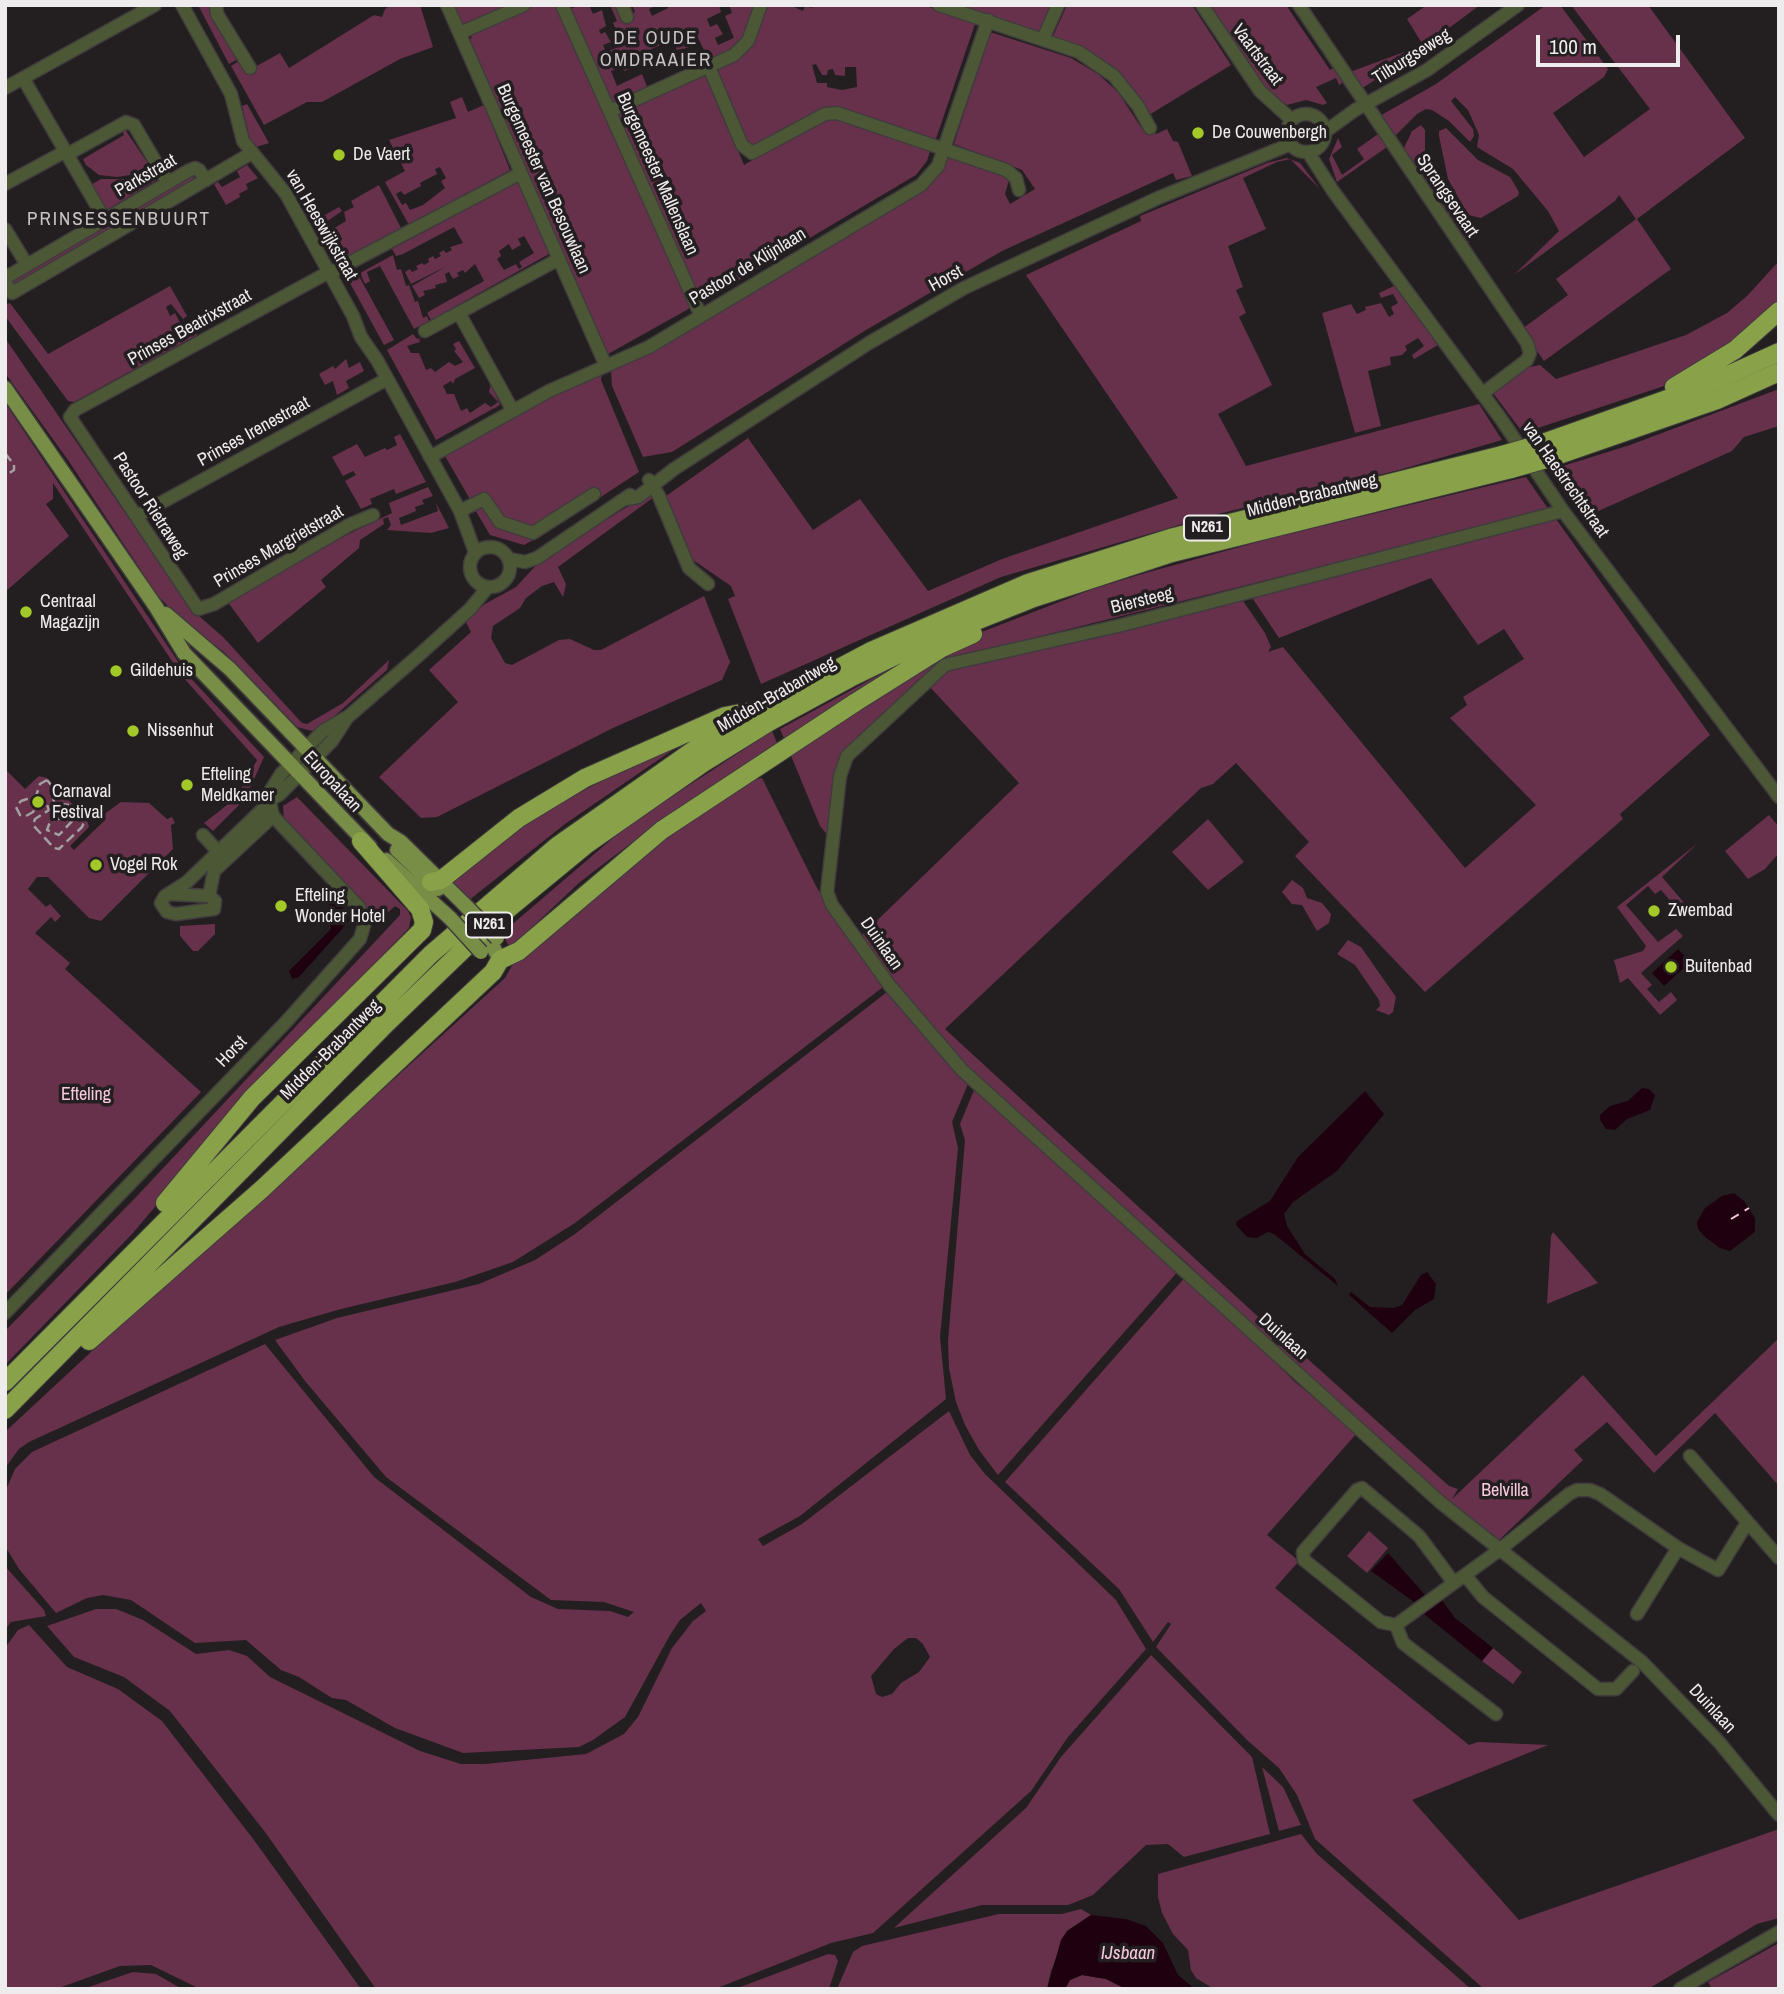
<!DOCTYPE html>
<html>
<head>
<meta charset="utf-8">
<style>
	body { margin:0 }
	#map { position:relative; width:1784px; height:1994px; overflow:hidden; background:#231f21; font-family:"Archivo Narrow",sans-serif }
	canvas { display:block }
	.frame { position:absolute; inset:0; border:7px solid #efecee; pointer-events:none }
	.scale { position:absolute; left:1536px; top:35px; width:144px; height:32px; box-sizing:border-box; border:4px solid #efecee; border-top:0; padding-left:9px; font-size:21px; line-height:24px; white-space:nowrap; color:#efecee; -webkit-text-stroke:5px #231f21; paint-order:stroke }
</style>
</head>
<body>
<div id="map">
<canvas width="1784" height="1994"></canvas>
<div class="frame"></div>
<div class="scale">100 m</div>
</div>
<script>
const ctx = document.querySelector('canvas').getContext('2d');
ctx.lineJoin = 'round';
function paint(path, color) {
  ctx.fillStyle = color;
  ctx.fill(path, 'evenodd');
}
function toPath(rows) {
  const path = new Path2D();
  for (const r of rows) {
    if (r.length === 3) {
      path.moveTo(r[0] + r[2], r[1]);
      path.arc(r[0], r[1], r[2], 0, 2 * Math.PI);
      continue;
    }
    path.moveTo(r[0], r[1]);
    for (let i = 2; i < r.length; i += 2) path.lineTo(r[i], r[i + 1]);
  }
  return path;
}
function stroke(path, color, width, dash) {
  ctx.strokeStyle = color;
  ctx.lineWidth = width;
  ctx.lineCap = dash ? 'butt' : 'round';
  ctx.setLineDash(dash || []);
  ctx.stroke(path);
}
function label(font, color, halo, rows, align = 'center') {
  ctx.font = font + ' "Archivo Narrow",sans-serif';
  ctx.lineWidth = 7;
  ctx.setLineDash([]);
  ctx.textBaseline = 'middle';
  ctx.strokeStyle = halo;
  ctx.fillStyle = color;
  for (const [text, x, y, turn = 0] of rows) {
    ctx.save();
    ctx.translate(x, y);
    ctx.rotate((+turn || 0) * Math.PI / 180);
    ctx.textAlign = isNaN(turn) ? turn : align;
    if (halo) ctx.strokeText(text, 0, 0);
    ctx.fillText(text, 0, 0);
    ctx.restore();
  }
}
const green = toPath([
	[198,5,209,5,238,59,229,64],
	[391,5,420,5,433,47,400,59,322,102,307,102,264,125,231,66,239,61,246,72,280,53,289,68,374,15,382,17,385,9],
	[453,5,513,5,463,25],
	[536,5,558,5,692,307,608,354,470,41,473,33],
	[579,5,594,5,590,7,593,14,602,10,606,26,599,30,601,34,605,32,611,42,603,45,606,52,623,45,613,23,617,21,610,5,618,5,632,15,635,12,632,5,657,5,649,9,652,16,668,8,667,5,719,5,721,12,707,19,710,27,717,24,723,34,715,38,718,45,734,38,725,16,732,13,729,5,757,5,747,35,738,47,687,72,680,57,684,55,686,58,704,50,696,34,689,37,693,45,687,48,677,50,672,40,627,60,631,68,625,71,621,67,611,71,617,86,642,74,648,89,616,103,610,100,571,9],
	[767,5,790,5,803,11,805,6,813,8,810,5,922,5,976,21,936,139,843,109,755,149,747,145,716,69,762,20],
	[816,64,822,75,827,75,828,70,833,69,835,75,845,76,845,67,856,67,857,87,842,90,827,87,827,83,817,83,812,65],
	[954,5,1053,5,1041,32],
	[1067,5,1192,5,1231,65,1149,115,1091,54,1053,36],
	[1208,5,1286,5,1330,70,1338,65,1347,80,1339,85,1336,78,1316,87,1327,103,1323,105,1306,100,1287,105,1267,91],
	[1427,5,1480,5,1406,60,1361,89,1350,72,1423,45,1407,19],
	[1546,5,1560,5,1608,69,1604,77,1553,113,1584,157,1650,109,1571,5,1648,5,1745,138,1637,219,1671,269,1544,361,1522,329,1568,295,1556,279,1636,219,1619,195,1615,201,1514,275,1559,231,1548,211,1513,169,1477,147,1479,135,1468,110,1455,97,1451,101,1473,129,1474,136,1470,142,1449,121,1432,110,1426,109,1417,114,1393,138,1378,117,1436,84],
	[990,32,1071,58,1098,74,1118,92,1144,132,1150,128,1156,134,1167,129,1173,141,1178,142,1192,176,1176,180,1173,173,1002,251,866,330,672,452,643,457,612,386,611,371,712,317,910,198,946,157,1005,173,1009,180,1005,194,1010,204,1035,189,1022,170,954,144],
	[701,75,708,77,744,165,806,128,833,117,931,148,927,161,916,175,700,303,617,119,621,111],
	[462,97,468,112,484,105,510,170,409,225,385,182,405,171,389,140,456,118,450,102],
	[440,167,446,178,441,181,445,188,423,205,410,210,406,203,402,205,396,194,401,191,404,195,421,186,420,183,437,174,435,169],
	[247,104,269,143,266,144,253,148,251,144,242,106],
	[1421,125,1425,130,1425,152,1464,222,1472,229,1467,248,1402,152,1412,131],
	[130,128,126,131,149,165,130,175,117,177,99,175,86,165,83,159,124,135,121,129],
	[1446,128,1478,160,1510,177,1519,192,1518,196,1481,218,1468,215,1448,179,1439,136,1439,131],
	[1378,134,1387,147,1337,182,1329,159,1338,138,1342,147,1332,155,1342,175,1364,159,1357,149],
	[1287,158,1300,163,1320,189,1290,159,1277,162,1243,178,1266,229,1228,246,1243,287,1236,290,1246,313,1239,317,1272,385,1218,414,1246,466,1479,404,1502,440,1399,470,1210,516,1001,577,761,684,728,599,735,596,731,586,693,560,666,496,748,438,813,530,860,499,928,591,1002,559,1178,498,1026,275,1141,221,1140,216,1157,209,1267,163],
	[247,165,258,178,246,184,248,189,239,194,240,197,226,205,214,184,218,182,222,187,240,177,237,171],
	[153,166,160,178,105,211,89,186,101,179,130,179],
	[192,175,196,180,14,286,10,279],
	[517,182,521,184,551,250,549,254,431,320,427,313,433,309,484,281,475,264,465,273,463,270,457,273,459,276,453,279,449,272,445,274,447,282,435,285,436,288,423,291,425,295,419,298,412,286,447,266,411,284,405,272,410,269,412,272,418,269,416,266,422,263,424,265,429,262,428,259,433,256,435,259,441,256,439,253,444,250,446,253,452,250,450,247,463,243,454,227,403,254,396,256,392,249,452,217,451,214],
	[524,236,534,253,519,262,522,267,519,269,516,264,504,270,497,259,501,256,499,251,509,244,512,250,521,245,518,239],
	[379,185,401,228,339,261,316,220,339,207,342,211,326,222,331,230,346,221,344,212,354,207,351,201],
	[393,255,397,270,401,269,406,286,409,285,415,302,418,301,423,318,427,316,429,321,414,329,380,266,367,272,370,281,365,284,360,273],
	[1779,261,1779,306,1732,347,1670,384,1523,433,1493,393,1525,368,1540,365,1556,379,1686,335,1727,313,1747,296],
	[355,269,394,340,384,345,345,274],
	[170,286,187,316,183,319,171,304,166,307,170,316,175,313,185,332,193,327,197,335,74,402,68,401,5,316,5,305,10,303,48,354],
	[1394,286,1438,345,1414,359,1412,355,1424,346,1418,338,1405,346,1407,350,1402,355,1390,357,1391,365,1368,371,1381,426,1355,433,1322,313,1351,304,1357,314,1366,310,1365,307,1381,303,1389,317,1394,314,1391,307,1398,303,1393,294,1381,298,1379,293],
	[413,334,417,339,425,336,419,339,420,342,407,346,411,353,419,353,426,370,431,368,435,372,449,362,455,366,463,362,454,351,456,349,453,344,459,341,475,368,455,379,453,384,451,381,443,386,447,394,454,394,461,411,467,408,470,413,485,403,491,407,498,402,489,392,491,383,500,405,436,440,387,350],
	[5,338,191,609,223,637,302,723,307,724,343,703,389,660,387,670,323,726,312,731,297,727,223,651,186,624,158,596,68,460,5,373],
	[346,359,349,368,360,362,364,371,346,381,349,388,337,395,333,381,325,385,319,374,333,366,335,369],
	[602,373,601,380,639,472,584,508,534,529,515,524,499,515,487,492,471,501,445,456,528,406],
	[1779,389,1779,426,1744,437,1732,451,1585,517,1550,470,1630,445],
	[5,403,185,672,264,757,245,799,213,831,204,823,236,798,257,760,182,676,53,483,53,499,46,504,69,536,5,592],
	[400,434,426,482,396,494,394,489,370,499,372,504,361,509,345,481,356,475,353,471,343,476,332,457,357,444,365,457,385,448,387,450,397,445,394,437],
	[1526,477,1549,510,944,660,918,680,839,760,829,837,820,826,780,729,901,663,1093,589,1142,574,1272,538],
	[428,487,433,496,422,500,424,504,415,507,416,511,399,518,401,525,438,511,436,503,449,528,431,533,387,530,391,525,388,517,383,519,384,524,360,540,359,548,321,580,326,587,258,643,227,601,318,549,392,513,389,503],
	[648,494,654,497,558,567,566,584,563,597,554,582,542,586,526,598,520,608,493,626,491,638,505,663,512,665,559,640,570,639,594,650,601,650,704,596,730,662,722,680,613,728,437,817,421,818,379,777,458,702,429,670,471,632,465,620,485,604,516,587,541,560],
	[481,505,494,522,544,534,524,545,490,535,474,508],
	[1556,519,1710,735,1620,814,1623,819,1425,992,1295,856,1309,842,1236,763,1213,784,1201,788,945,1029,1278,1335,1268,1342,1186,1262,1021,1119,952,1054,859,938,1019,783,929,686,948,668,1241,598,1265,633,1271,647,1268,652,1283,647,1465,868,1536,805,1450,718,1467,705,1463,697,1524,659,1504,629,1478,645,1431,578,1279,638,1251,596],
	[772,731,777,743,639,837,580,882,510,948,502,933,627,826],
	[695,732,696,734,565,824,468,901,450,883,533,817],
	[5,769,25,789,39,776,47,778,87,819,89,827,70,846,74,850,104,821,100,817,121,802,149,803,167,819,172,817,175,823,171,825,173,849,101,921,89,918,48,877,37,877,28,889,46,907,50,904,61,916,55,922,51,917,35,933,70,963,65,969,201,1092,5,1295],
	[762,778,817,888,883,987,575,1223,513,1262,455,1282,341,1309,279,1327,29,1442,19,1449,5,1468,5,1432,180,1269,227,1231,505,978,514,962,622,869,749,781],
	[297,797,408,911,411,917,409,928,254,1089,133,1233,5,1365,5,1331,138,1195,400,915,400,909,395,906,374,925,367,909,284,821,283,806],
	[1769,815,1779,827,1779,853,1765,869,1748,879,1725,851],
	[1208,819,1244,862,1208,890,1172,852],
	[1698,843,1662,877,1692,912,1685,918,1661,890,1655,894,1648,886,1626,905,1658,942,1676,929,1683,936,1641,973,1652,985,1647,989,1659,1002,1671,992,1677,1000,1660,1015,1628,978,1620,983,1614,960,1643,951,1646,946,1617,907],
	[1292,880,1303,888,1307,898,1322,903,1331,914,1329,923,1317,931,1302,905,1292,904,1282,892],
	[215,924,215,934,198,951,193,951,180,936,180,926],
	[1348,940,1361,947,1396,997,1393,1012,1389,1015,1376,1010,1380,1006,1379,1000,1355,965,1337,954],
	[887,992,968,1084,952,1122,958,1148,940,1337,946,1399,800,1516,758,1539,763,1546,802,1524,949,1411,970,1455,985,1474,1116,1600,1146,1649,1068,1737,1031,1791,873,1933,831,1943,715,1989,376,1989,265,1832,170,1711,124,1677,74,1657,47,1626,96,1609,116,1609,143,1620,196,1654,229,1650,247,1656,270,1677,420,1751,461,1764,485,1764,586,1754,624,1734,638,1717,672,1648,693,1621,706,1611,701,1603,680,1620,670,1635,625,1717,593,1740,579,1747,463,1753,395,1728,346,1700,332,1698,299,1677,281,1670,246,1640,195,1643,131,1600,103,1595,87,1598,56,1613,19,1569,5,1546,5,1492,15,1469,32,1452,265,1344,374,1477,531,1597,558,1609,610,1611,628,1617,634,1612,604,1602,551,1600,386,1477,305,1381,275,1340,337,1318,479,1284,535,1260,575,1234],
	[908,1638,916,1638,923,1644,930,1657,919,1672,901,1683,892,1694,882,1697,876,1694,871,1676,894,1649],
	[974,1090,1180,1269,998,1475,979,1450,965,1425,956,1402,949,1368,948,1341,965,1140,960,1124],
	[1553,1232,1598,1283,1547,1304,1551,1236],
	[1187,1275,1295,1382,1357,1433,1267,1535,1299,1561,1275,1588,1469,1745,1478,1742,1548,1745,1412,1800,1519,1920,1779,1829,1779,1918,1757,1924,1648,1989,1484,1989,1315,1839,1297,1795,1279,1768,1247,1740,1156,1647,1171,1624,1168,1622,1153,1642,1119,1589,1005,1482],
	[1779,1338,1779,1486,1715,1413,1654,1473,1607,1422,1574,1450,1583,1460,1496,1543,1275,1348,1284,1341,1290,1343,1449,1486,1458,1489,1452,1499,1583,1375,1656,1456],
	[1369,1531,1388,1548,1367,1573,1347,1556],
	[5,1566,44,1610,46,1616,11,1622,5,1630],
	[29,1625,67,1667,118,1689,162,1721,254,1840,361,1989,200,1989,151,1965,120,1966,56,1989,5,1989,5,1648,18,1630],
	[1493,1648,1522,1672,1513,1684,1482,1661],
	[1151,1655,1252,1757,1270,1834,1184,1857,1168,1844,1146,1845,1093,1895,1068,1905,982,1905,894,1928,1026,1808,1061,1757],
	[1262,1767,1283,1787,1301,1825,1279,1831],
	[1301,1834,1317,1854,1471,1989,1214,1989,1196,1978,1191,1970,1188,1950,1173,1934,1162,1913,1158,1897,1158,1874],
	[1081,1909,1091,1915,1067,1931,1051,1971,1047,1989,837,1989,853,1952,862,1946,999,1914,1062,1914],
	[1779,1943,1779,1989,1712,1989,1708,1982],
	[828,1954,835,1955,838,1961,829,1989,735,1989],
	[133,1972,156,1974,182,1989,83,1989],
	[1082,1975,1106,1979,1126,1989,1065,1989,1070,1980]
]);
const water = toPath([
	[326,891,349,914,350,920,299,977,292,979,289,971,331,929,329,923,337,914,322,897],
	[1678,949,1690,962,1664,986,1652,973],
	[1642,1088,1649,1089,1655,1095,1650,1110,1627,1119,1615,1130,1606,1129,1600,1120,1600,1115,1610,1106,1628,1101],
	[1365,1091,1384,1114,1337,1171,1293,1202,1284,1214,1287,1226,1305,1254,1335,1279,1338,1286,1274,1234,1268,1232,1257,1238,1247,1237,1236,1225,1237,1221,1270,1201,1298,1157],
	[1734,1193,1744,1201,1755,1218,1755,1232,1730,1251,1720,1248,1705,1237,1698,1229,1697,1222,1705,1208,1722,1196],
	[1427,1272,1436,1284,1434,1299,1415,1310,1392,1333,1349,1295,1351,1292,1370,1307,1394,1308,1402,1305,1421,1275],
	[1388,1553,1425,1595,1414,1602,1371,1571],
	[1442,1600,1454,1617,1493,1648,1482,1661,1424,1614],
	[1091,1915,1126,1919,1146,1926,1163,1943,1178,1975,1195,1989,1126,1989,1106,1979,1082,1975,1070,1980,1065,1989,1047,1989,1061,1940,1067,1931]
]);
const ferry = toPath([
	[1731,1219,1749,1208]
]);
const minor = toPath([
	[182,5,231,94,243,141,286,194,353,316,361,337,377,360,460,511,475,552],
	[216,5,217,14,250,68],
	[447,5,606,366],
	[562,5,701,316],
	[622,5,627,17],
	[939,5,1079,52,1114,76,1138,106,1150,128],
	[1202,5,1260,91,1292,120],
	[1299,5,1527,343,1530,353,1527,360,1482,394],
	[460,33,524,5],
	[1043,39,1058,5],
	[709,67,742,145,752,153,825,114,837,113,1006,170,1016,178,1019,190],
	[23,78,105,220],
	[5,88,155,5],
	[610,111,734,55,748,41,761,5],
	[1306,133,19],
	[1326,131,1355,110,1427,70,1518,5],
	[1308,152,1333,191,1501,419,1563,511,1779,797],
	[68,154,126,122,134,125,168,183],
	[5,184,66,151],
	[5,229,27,265],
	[329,272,75,410,70,417,198,609,214,604,349,525,373,515],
	[330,273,521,173],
	[5,278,188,171,195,168,199,170,206,180],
	[5,282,12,293,250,154],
	[459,313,513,411],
	[425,331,559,259],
	[430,457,549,391,649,347,921,185,938,166,988,20],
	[649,480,659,496,689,568,708,584],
	[627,499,638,497,674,469,869,343,964,288,1158,198,1291,144],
	[460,511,484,499,500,522,533,533,594,494],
	[1563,511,1122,625,945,665,847,756,840,776,827,892,832,905,890,986,962,1070,1440,1502,1642,1662,1719,1742,1779,1815],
	[137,516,387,379],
	[490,567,20],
	[509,559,525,562,537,558,630,495],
	[268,801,280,794,332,741,347,718],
	[203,835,222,856],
	[168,894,209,896,215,901,214,909,176,914,167,912,161,903,165,896,187,882,269,803],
	[209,896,214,871,273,816],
	[5,1313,285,1023,360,939,365,922,359,907,273,816,268,795,281,774,323,731,349,716,418,656,470,609,488,587],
	[1690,1456,1779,1558],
	[1465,1575,1483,1597,1598,1689,1616,1689,1633,1671],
	[1454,1583,1419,1536,1362,1488,1357,1490,1303,1552,1304,1560,1381,1622,1396,1625,1498,1551,1569,1494,1577,1490,1590,1490,1600,1494,1678,1548,1718,1570,1747,1523],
	[1637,1614,1678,1548],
	[1396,1625,1403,1643,1496,1714],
	[1680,1989,1779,1932]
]);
const major = toPath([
	[5,388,156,607,184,653,370,847],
	[166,614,230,669,388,834,401,842,464,904],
	[397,850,438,889],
	[386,860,450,918],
	[491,943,500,960]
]);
const highway = toPath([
	[1674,387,1735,350,1779,311],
	[1540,444,1704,386,1779,352],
	[1550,458,1717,400,1779,372],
	[431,882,441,880,519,818,585,778,725,716,746,712],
	[165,1203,252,1098,422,930,424,922,420,909,361,841],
	[89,1341,262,1189,493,972,500,960,519,951,662,830,856,702,942,648,973,634],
	[5,1382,431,954,557,846,695,749,763,708,871,651,1028,583,1170,538,1502,455],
	[5,1410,387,1023,491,923,587,844,703,763,769,722,850,678,926,641,1034,598,1172,553,1511,469]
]);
const rail = toPath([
	[5,453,14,465,14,470,5,476],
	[47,780,52,786,54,803,69,805,73,810,71,814,50,822,47,830,59,835,78,815,85,820,82,827,59,849,54,848,33,825,35,819,49,810,46,802,39,802,33,812,26,816,20,815,16,807,21,801,36,796,40,784,47,780]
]);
const majorBridge = toPath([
	[464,904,497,938],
	[450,918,481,952]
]);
const highwayBridge = toPath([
	[1502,455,1540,444],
	[1511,469,1550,458]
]);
const markers = [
	[1198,133,7,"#a2c927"],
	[339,155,7,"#a2c927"],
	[26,612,7,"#a2c927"],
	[116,671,7,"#a2c927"],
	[133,731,7,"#a2c927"],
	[187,785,7,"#a2c927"],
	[38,802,7,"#a2c927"],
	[96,865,7,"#a2c927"],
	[281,906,7,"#a2c927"],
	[1654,911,7,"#a2c927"],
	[1671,967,7,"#a2c927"]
];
const shields = [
	[1207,528,46],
	[489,925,46]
];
const shieldNames = [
	["N261",1207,528],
	["N261",489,925]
];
const streetNames = [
	["Vaartstraat",1257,55,53],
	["Tilburgseweg",1412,57,-32],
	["Burgemeester Mallenslaan",657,174,66],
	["Parkstraat",146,176,-30],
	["Burgemeester van Besouwlaan",543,179,66],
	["Sprangsevaart",1447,196,56],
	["van Heeswijkstraat",321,225,60],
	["Pastoor de Klijnlaan",748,267,-31],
	["Horst",946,279,-29],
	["Prinses Beatrixstraat",190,328,-29],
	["Prinses Irenestraat",254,432,-29],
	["van Haestrechtstraat",1565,480,55],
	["Midden-Brabantweg",1312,496,-14],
	["Pastoor Rietraweg",150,506,57],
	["Prinses Margrietstraat",279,547,-30],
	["Biersteeg",1142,601,-14],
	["Midden-Brabantweg",777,695,-30],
	["Europalaan",332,782,47],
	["Duinlaan",881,944,55],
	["Midden-Brabantweg",331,1050,-45],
	["Horst",232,1052,-46],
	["Duinlaan",1283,1337,42],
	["Duinlaan",1712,1709,47]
];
const poiNames = [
	["De Couwenbergh",1212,133],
	["De Vaert",353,155],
	["Centraal",40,602],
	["Magazijn",40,623],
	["Gildehuis",130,671],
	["Nissenhut",147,731],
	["Efteling",201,775],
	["Meldkamer",201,796],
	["Carnaval",52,792],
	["Festival",52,813],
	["Vogel Rok",110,865],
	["Efteling",295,896],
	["Wonder Hotel",295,917],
	["Zwembad",1668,911],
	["Buitenbad",1685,967]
];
const parkNames = [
	["Efteling",86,1095],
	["Belvilla",1505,1491]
];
const neighbourhoodNames = [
	["DE OUDE",656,39],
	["OMDRAAIER",656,61],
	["PRINSESSENBUURT",119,220]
];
const waterNames = [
	["IJsbaan",1128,1954]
];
paint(green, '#67304b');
paint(water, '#1f000f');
stroke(ferry, '#f7c7dc', 2, [9, 7]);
stroke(minor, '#403c3e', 15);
stroke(major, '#403c3e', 17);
stroke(highway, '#403c3e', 20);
stroke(minor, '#4c5735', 12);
stroke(major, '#788d45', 14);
stroke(highway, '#89a24a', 18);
stroke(rail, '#a3a0a2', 2.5, [10, 5]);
stroke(majorBridge, '#403c3e', 17, []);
stroke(highwayBridge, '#403c3e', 20, []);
stroke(majorBridge, '#788d45', 14);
stroke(highwayBridge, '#89a24a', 18);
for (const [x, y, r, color] of markers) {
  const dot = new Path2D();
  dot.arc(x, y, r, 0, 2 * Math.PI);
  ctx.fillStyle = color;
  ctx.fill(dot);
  stroke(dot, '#231f21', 2.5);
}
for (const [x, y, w] of shields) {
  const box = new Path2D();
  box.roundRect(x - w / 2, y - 12.5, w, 25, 5);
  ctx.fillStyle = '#231f21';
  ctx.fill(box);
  stroke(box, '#efecee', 2);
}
label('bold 16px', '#efecee', null, shieldNames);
label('18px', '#efecee', '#231f21', streetNames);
label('18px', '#efecee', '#231f21', poiNames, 'left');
label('18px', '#facadf', '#231f21', parkNames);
ctx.letterSpacing = '2px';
label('19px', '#c8c2c5', '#231f21', neighbourhoodNames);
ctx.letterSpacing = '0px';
label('italic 19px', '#f7c7dc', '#231f21', waterNames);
</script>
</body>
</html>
